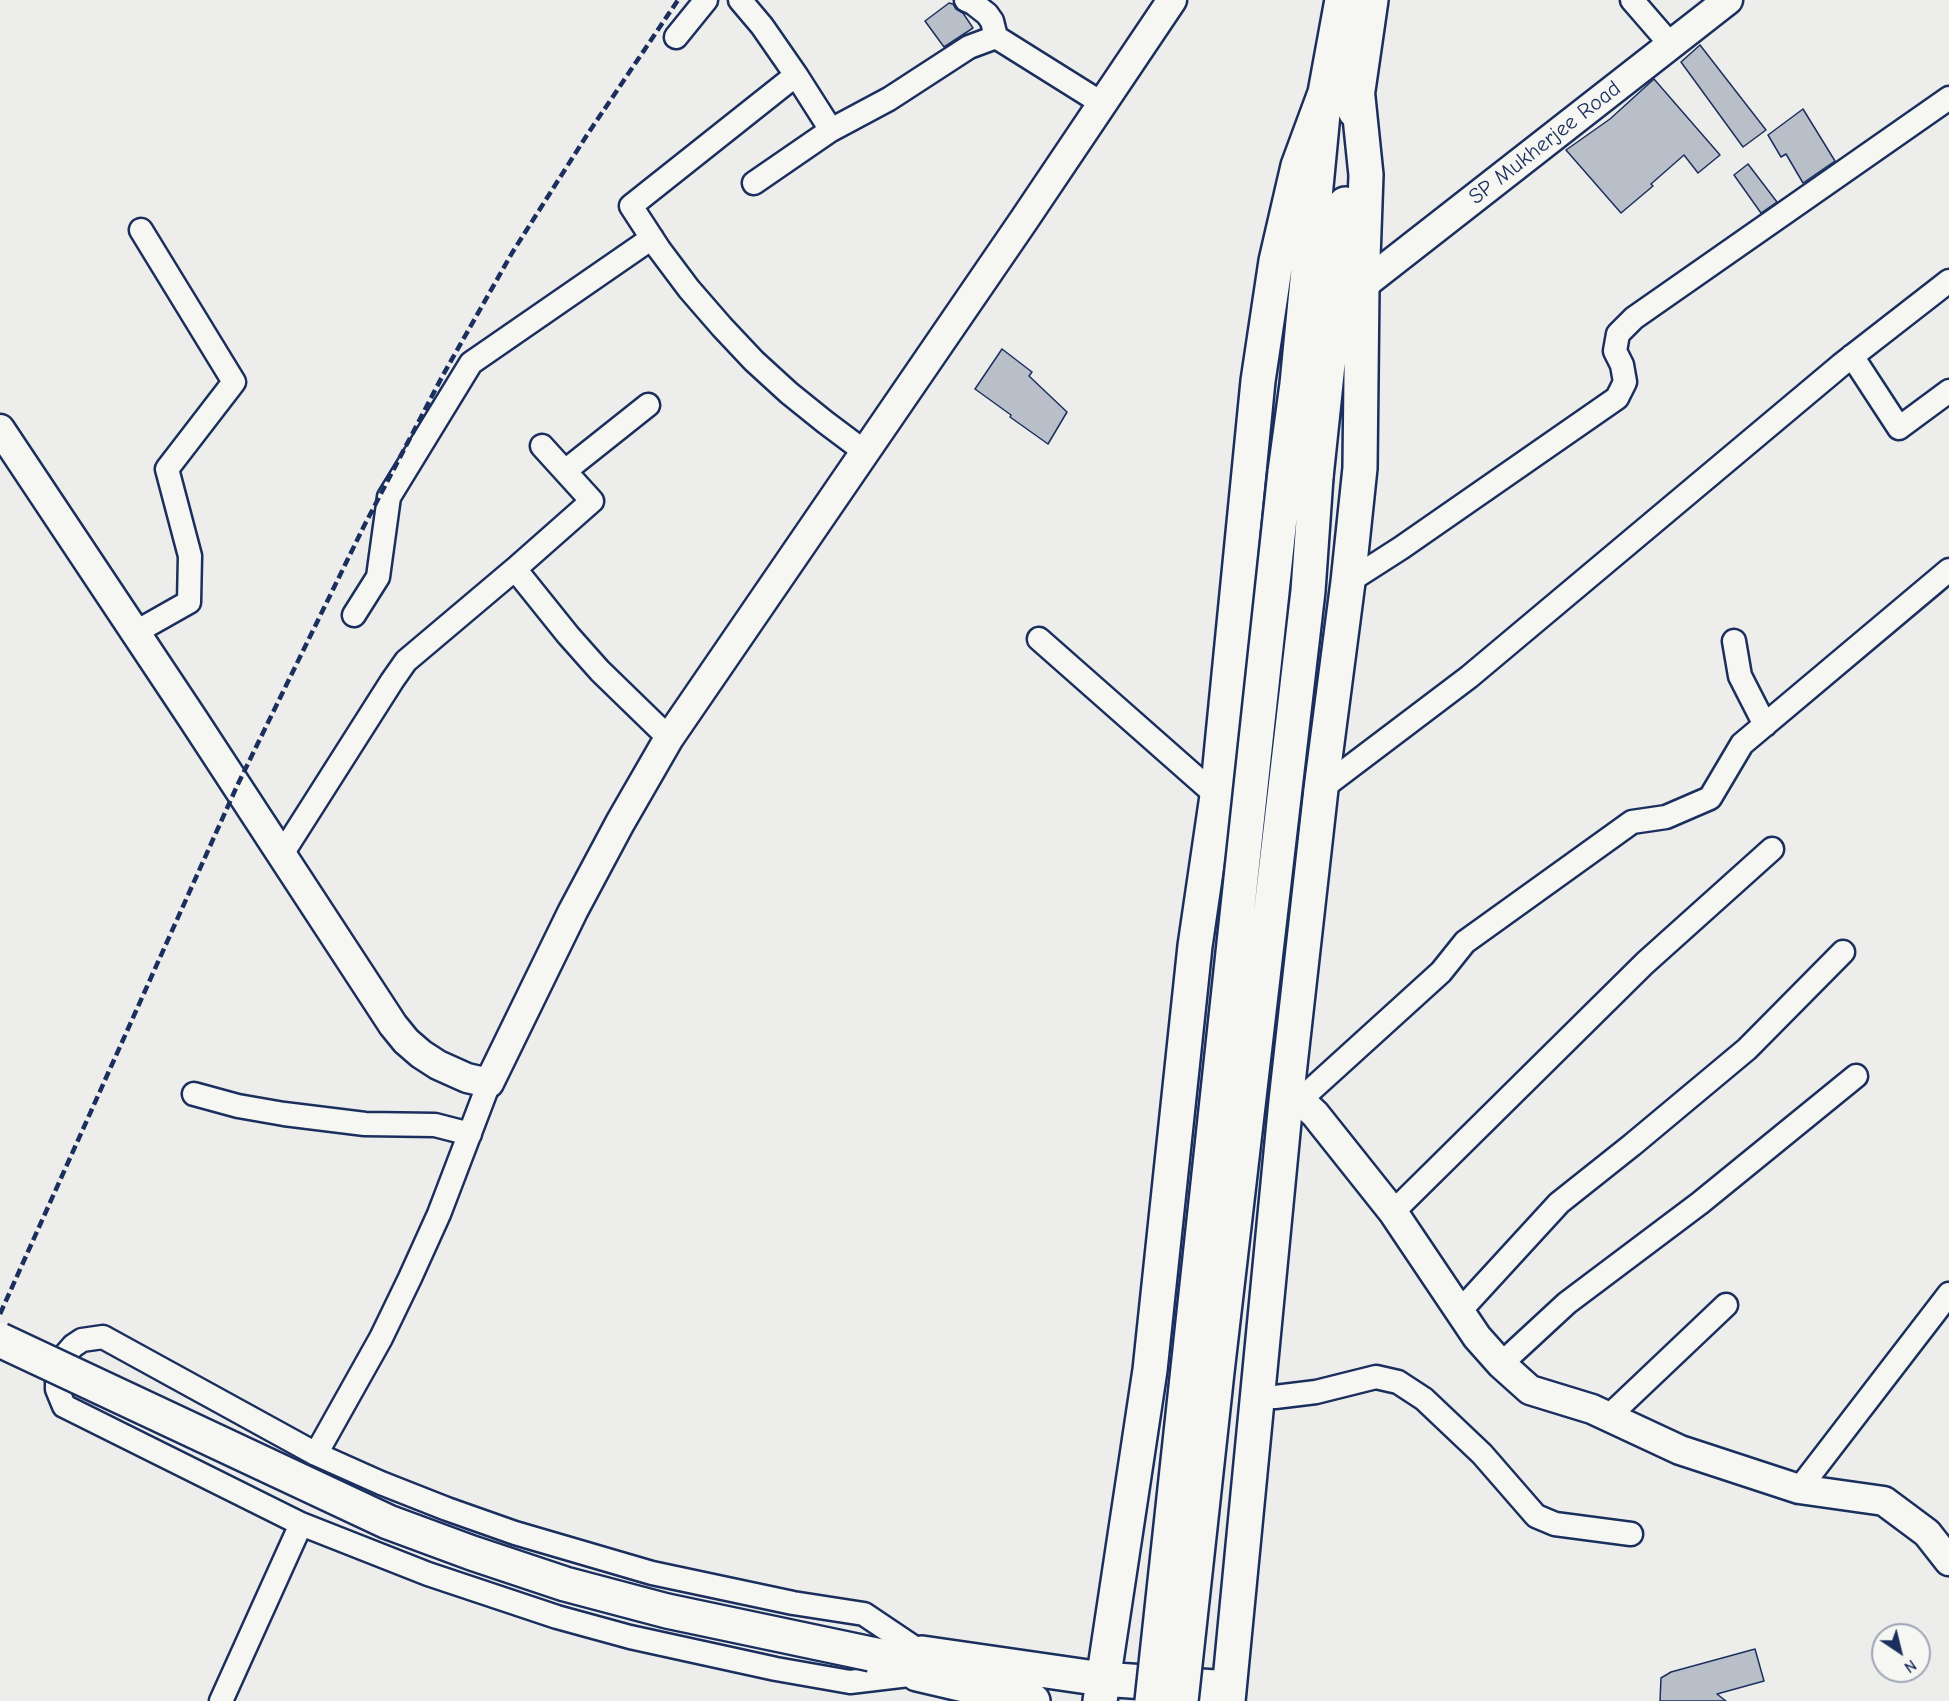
<!DOCTYPE html>
<html>
<head>
<meta charset="utf-8">
<style>
	body { margin:0 }
	#map { position:relative; width:1949px; height:1701px; overflow:hidden; background:#edeeec; font-family:"Comic Neue",sans-serif }
	canvas { display:block }
	.north { position:absolute; left:1871px; top:1623px; width:60px; height:60px; box-sizing:border-box; background:#f6f6f2; border:2px solid #9ea6b7; border-radius:50%; rotate:145deg; font-size:16px; font-weight:700; line-height:24px; text-align:center; color:#1b2f5e }
	.north::after { content:''; display:block; margin:auto; width:21px; height:27px; background:#1b2f5e; clip-path:polygon(50% 0,100% 100%,50% 72%,0 100%) }
</style>
</head>
<body>
<div id="map">
<canvas width="1949" height="1701"></canvas>
<div class="north">N</div>
</div>
<script>
const ctx = document.querySelector('canvas').getContext('2d');
ctx.lineJoin = 'round';
function paint(path, color) {
  ctx.fillStyle = color;
  ctx.fill(path, 'evenodd');
}
function toPath(rows) {
  const path = new Path2D();
  for (const r of rows) {
    path.moveTo(r[0], r[1]);
    for (let i = 2; i < r.length; i += 2) path.lineTo(r[i], r[i + 1]);
  }
  return path;
}
function stroke(path, color, width, dash) {
  ctx.strokeStyle = color;
  ctx.lineWidth = width;
  ctx.lineCap = dash ? 'butt' : 'round';
  ctx.setLineDash(dash || []);
  ctx.stroke(path);
}
function label(font, color, halo, rows, align = 'center') {
  ctx.font = font + ' "Comic Neue",sans-serif';
  ctx.lineWidth = 4.5;
  ctx.setLineDash([]);
  ctx.textBaseline = 'middle';
  ctx.strokeStyle = halo;
  ctx.fillStyle = color;
  for (const [text, x, y, turn = 0] of rows) {
    ctx.save();
    ctx.translate(x, y);
    ctx.rotate((+turn || 0) * Math.PI / 180);
    ctx.textAlign = isNaN(turn) ? turn : align;
    if (halo) ctx.strokeText(text, 0, 0);
    ctx.fillText(text, 0, 0);
    ctx.restore();
  }
}
const building = toPath([
	[949,3,953,4,956,9,963,13,973,28,944,47,925,21,949,3],
	[1700,45,1766,130,1743,147,1681,62,1700,45],
	[1654,79,1720,155,1698,173,1684,155,1651,184,1653,186,1621,213,1566,150,1610,119,1654,79],
	[1803,109,1835,161,1803,183,1786,154,1781,157,1768,135,1803,109],
	[1748,164,1777,202,1761,213,1734,175,1748,164],
	[1002,349,1032,372,1029,376,1067,412,1048,444,1010,417,1011,415,975,389,1002,349],
	[1755,1649,1764,1681,1717,1694,1726,1701,1660,1701,1661,1678,1671,1672,1755,1649]
]);
const minor = toPath([
	[740,0,762,26,796,75,631,206,659,249,689,289,722,327,754,361,789,393,825,422,865,452],
	[966,0,973,3,987,14,992,21,996,37],
	[1632,0,1671,45],
	[676,37,706,0],
	[796,75,831,130],
	[754,183,831,130,889,99,969,47,996,37,1103,104],
	[1852,356,1899,428,1949,391],
	[542,446,592,501,515,569,568,635,600,671,669,738],
	[565,471,648,405],
	[1348,582,1401,548,1617,398,1625,382,1622,365,1615,351,1618,334,1634,318,1949,98],
	[354,615,378,577,389,497,471,363,652,238],
	[136,632,189,602,190,556,167,469,234,382,141,230],
	[1039,639,1217,796],
	[1734,641,1740,676,1765,725],
	[1321,789,1469,677,1841,365,1949,281],
	[282,854,392,681,406,661,515,569],
	[194,1094,238,1106,284,1114,365,1124,435,1125,470,1134],
	[1300,1100,1441,972,1465,942,1632,822,1666,817,1710,798,1742,744,1949,570],
	[1393,1212,1645,963,1772,849],
	[1459,1312,1559,1203,1632,1145,1747,1049,1843,952],
	[1501,1364,1567,1303,1700,1203,1856,1076],
	[1258,1397,1275,1397,1316,1392,1376,1377,1398,1382,1424,1399,1482,1454,1536,1516,1555,1524,1631,1534],
	[1608,1417,1726,1305],
	[316,1454,381,1338,410,1278,439,1214,489,1083],
	[1799,1489,1949,1294],
	[917,1674,850,1682,776,1669,630,1637,557,1617,428,1574,301,1524,64,1406,57,1389,57,1370,60,1361,73,1346,82,1340,103,1337,316,1454,381,1483,447,1509,515,1533,652,1573,793,1603,864,1614,922,1653],
	[221,1701,301,1524]
]);
const tertiary = toPath([
	[1362,286,1728,0],
	[0,429,193,719,393,1025,406,1041,421,1054,438,1065,467,1078,489,1083,573,911,620,823,669,738,1024,220,1172,0],
	[1286,1101,1300,1100,1315,1114,1393,1212,1477,1337,1501,1364,1530,1390,1592,1409,1680,1450,1799,1489,1884,1501,1927,1533,1949,1561]
]);
const trunk = toPath([
	[1355,111,1371,0],
	[1285,472,1297,384,1325,93,1342,0],
	[1316,477,1345,204],
	[871,1654,901,1660,922,1653,1102,1679,1229,1688],
	[901,1660,917,1674,1033,1701],
	[1100,1701,1150,1370,1195,946,1217,796,1258,381,1276,261,1298,166,1325,93],
	[1228,1701,1286,1101,1321,789,1348,582,1360,468,1362,286,1366,175,1357,88]
]);
const rail = toPath([
	[0,1314,237,786,364,526,443,375,512,253,587,135,678,0]
]);
const trunkBridge = toPath([
	[0,1340,388,1522,472,1553,565,1584,667,1611,871,1654],
	[1152,1701,1285,472],
	[1181,1701,1217,1372,1308,591,1316,477]
]);
const streetNames = [
	["SP Mukherjee Road",1545,143,-38]
];
paint(building, '#b9bfc8');
stroke(building, '#1b2f5e', 1.5);
stroke(minor, '#1b2f5e', 27);
stroke(tertiary, '#1b2f5e', 33);
stroke(trunk, '#1b2f5e', 38);
stroke(minor, '#f6f6f2', 22);
stroke(tertiary, '#f6f6f2', 28);
stroke(trunk, '#f6f6f2', 33);
stroke(rail, '#1b2f5e', 4.5, [9, 4.5]);
stroke(trunkBridge, '#1b2f5e', 38, []);
stroke(trunkBridge, '#f6f6f2', 33);
label('22px', '#1b2f5e', '#f6f6f2', streetNames);
</script>
</body>
</html>
